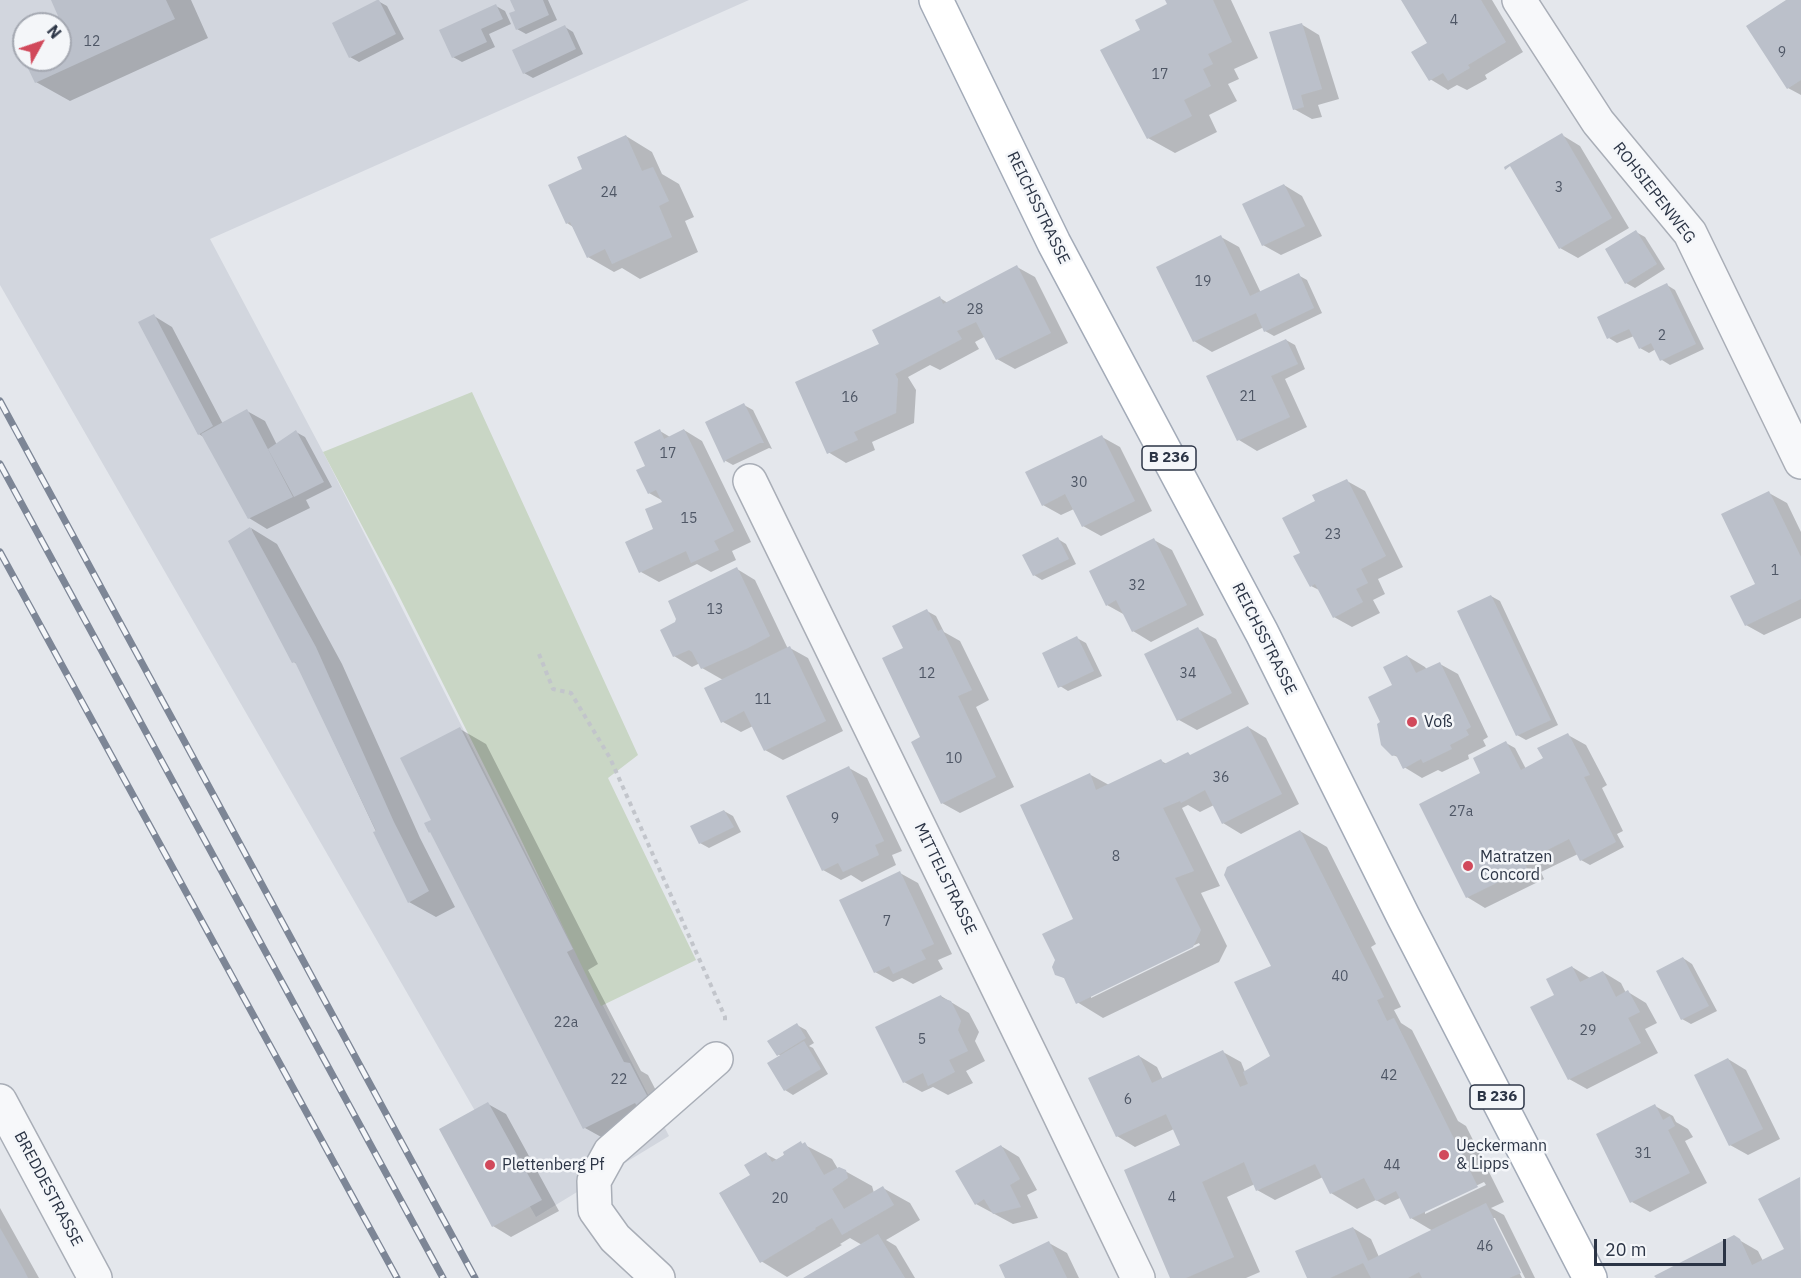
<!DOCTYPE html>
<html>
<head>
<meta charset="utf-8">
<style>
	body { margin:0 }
	#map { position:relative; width:1801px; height:1278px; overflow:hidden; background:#e4e7ec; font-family:"IBM Plex Sans",sans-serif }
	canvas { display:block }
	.north { position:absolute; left:12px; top:12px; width:60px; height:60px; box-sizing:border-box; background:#f4f6f9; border:2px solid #a4a8b1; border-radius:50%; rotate:50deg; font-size:16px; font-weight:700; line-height:24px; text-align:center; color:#2b3445 }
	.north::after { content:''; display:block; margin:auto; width:21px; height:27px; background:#d1495b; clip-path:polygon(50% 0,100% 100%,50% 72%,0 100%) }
	.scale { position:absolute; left:1594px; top:1239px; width:132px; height:27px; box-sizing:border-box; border:3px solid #2b3445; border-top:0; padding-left:8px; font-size:18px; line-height:21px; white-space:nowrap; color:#2b3445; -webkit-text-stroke:4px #f4f6f9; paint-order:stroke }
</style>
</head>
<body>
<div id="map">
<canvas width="1801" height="1278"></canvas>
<div class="north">N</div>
<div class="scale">20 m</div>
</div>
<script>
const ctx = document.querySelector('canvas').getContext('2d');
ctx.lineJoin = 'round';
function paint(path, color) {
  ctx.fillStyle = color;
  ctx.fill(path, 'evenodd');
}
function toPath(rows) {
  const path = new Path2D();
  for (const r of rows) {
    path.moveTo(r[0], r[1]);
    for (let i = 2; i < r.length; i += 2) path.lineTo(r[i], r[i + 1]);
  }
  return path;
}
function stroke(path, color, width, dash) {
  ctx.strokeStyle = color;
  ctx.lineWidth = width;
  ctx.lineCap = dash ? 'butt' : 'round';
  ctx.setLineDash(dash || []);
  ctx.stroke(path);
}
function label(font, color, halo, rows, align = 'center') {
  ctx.font = font + ' "IBM Plex Sans",sans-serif';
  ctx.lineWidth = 5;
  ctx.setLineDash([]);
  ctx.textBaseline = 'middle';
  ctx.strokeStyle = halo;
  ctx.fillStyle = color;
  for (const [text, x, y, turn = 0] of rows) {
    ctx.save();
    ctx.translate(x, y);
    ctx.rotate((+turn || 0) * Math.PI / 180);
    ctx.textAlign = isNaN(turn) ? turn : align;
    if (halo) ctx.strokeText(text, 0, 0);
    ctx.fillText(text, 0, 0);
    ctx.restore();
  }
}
const built = toPath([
	[0,0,749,0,210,239,323,452,669,1136,536,1217,0,285],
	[24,24,60,24,60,60,24,60]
]);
const green = toPath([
	[472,392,638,755,608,778,696,960,601,1006,513,823,395,588,323,452]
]);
const shadow = toPath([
	[52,0,191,0,208,38,70,101,36,82,26,60,60,60,60,24,43,24,60,17],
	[511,0,548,0,557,20,526,34,517,29,517,12],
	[1167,0,1231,0,1258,58,1234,69,1239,79,1228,84,1237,101,1209,115,1217,132,1175,153,1148,138,1142,30,1169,4],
	[1402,0,1492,0,1523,52,1485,75,1487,79,1467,90,1457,85,1448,90,1430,79,1429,43],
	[1789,0,1801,0,1801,95,1788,88],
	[378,1,387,6,404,39,359,62,350,57],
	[496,6,505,11,511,24,489,34,495,47,462,62,453,57],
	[1301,24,1319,35,1339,99,1318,105,1322,117,1312,119,1294,109],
	[565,27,573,32,583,54,533,78,524,73],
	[1562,135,1580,146,1629,228,1578,258,1560,248],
	[626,136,652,152,662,174,679,184,694,217,685,221,698,252,640,279,622,268,614,272,588,257,573,227,567,223,584,170],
	[1284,185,1302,196,1322,236,1281,255,1263,245],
	[1636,232,1645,237,1665,269,1635,288,1626,283],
	[1221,237,1239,247,1261,293,1298,275,1307,280,1322,313,1274,336,1265,331,1264,327,1212,352,1194,341],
	[1017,267,1035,277,1068,343,1015,369,997,359,986,336,975,342,979,349,940,370,930,365,908,377,916,390,914,423,872,442,875,450,846,463,828,452,879,346,940,298,948,303],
	[1667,285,1675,290,1704,349,1670,365,1662,360,1656,349,1649,353,1640,348,1634,336,1617,343,1609,338],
	[154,316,172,327,223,424,247,411,265,421,277,445,296,432,305,437,332,487,306,500,310,508,267,529,249,518,205,438,199,434],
	[1286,340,1295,345,1305,369,1285,379,1307,427,1257,451,1239,440],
	[744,405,753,410,772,449,769,448,733,465,724,460],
	[684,430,702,441,751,542,732,551,736,560,711,572,697,564,659,582,641,572,665,502,649,493,647,467,660,431,670,437],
	[1102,437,1120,447,1152,511,1101,536,1083,526,1074,509,1061,515,1043,505],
	[1347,481,1365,491,1403,567,1378,579,1385,594,1373,600,1380,613,1352,627,1334,617,1321,591,1311,586,1302,554,1317,502],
	[1769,493,1787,503,1801,532,1801,618,1764,635,1746,625,1757,585],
	[251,528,277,544,342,664,420,838,455,907,436,917,409,902,298,665,294,662],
	[1058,539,1066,544,1076,564,1042,580,1034,575],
	[1154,540,1172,550,1204,615,1151,642,1133,631,1125,615,1107,605],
	[737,569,755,580,788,649,790,648,808,658,843,731,783,760,765,750,753,726,741,732,723,722,723,680,702,668,700,663,692,667,674,656,677,623],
	[1491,596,1500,601,1558,725,1526,740,1517,735],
	[927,611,936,616,944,632,960,641,989,700,976,707,1014,787,960,813,942,803,922,738,906,648],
	[1198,629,1216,639,1249,704,1197,730,1179,720],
	[1077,638,1086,643,1102,676,1068,691,1060,686],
	[1407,656,1425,667,1427,670,1440,664,1458,674,1488,737,1483,740,1486,746,1468,755,1469,759,1442,772,1438,770,1422,778,1404,767,1400,758,1393,755,1382,723,1394,686],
	[1248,727,1266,738,1299,804,1241,834,1223,823,1214,805,1200,812,1188,805,1182,808,1220,886,1201,893,1227,946,1219,962,1103,1018,1077,1002,1066,979,1057,974,1075,920,1089,774,1109,785,1161,761,1167,764,1188,754,1192,756],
	[1199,943,1200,945,1091,998,1091,995],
	[460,729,486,744,598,964,588,970,641,1071,648,1075,669,1116,603,1138,585,1128,433,820],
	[1568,735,1586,745,1607,785,1602,788,1623,831,1617,834,1624,847,1590,865,1581,860,1578,854,1541,872,1544,879,1485,908,1467,897,1482,774,1506,743,1515,748,1526,769,1545,759],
	[849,768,867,778,902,851,892,855,896,865,862,882,851,875,841,880,823,870],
	[724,811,733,816,741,832,709,848,700,843],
	[1300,831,1327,847,1376,944,1371,947,1401,1007,1394,1010,1401,1023,1412,1030,1458,1121,1466,1126,1504,1202,1491,1208,1504,1215,1535,1278,1525,1278,1495,1218,1492,1218,1522,1278,1308,1278,1353,1228,1371,1239,1379,1257,1433,1231,1411,1218,1402,1197,1385,1205,1376,1200,1357,1209,1331,1193,1323,1177,1275,1200,1257,1190,1255,1184,1227,1197,1260,1272,1246,1278,1171,1278,1182,1146,1174,1129,1135,1147,1117,1136,1139,1056,1157,1067,1163,1080,1223,1052,1241,1062,1245,1072,1272,1057,1274,966],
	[1484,1182,1486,1185,1425,1214,1425,1210],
	[900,873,918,883,952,954,938,960,943,969,913,984,902,978,893,982,875,972],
	[1683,958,1692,964,1717,1011,1691,1024,1682,1019],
	[1572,967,1590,978,1603,972,1621,983,1626,993,1628,992,1646,1003,1657,1023,1645,1029,1658,1053,1587,1089,1569,1079,1556,996],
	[941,996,969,1013,979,1032,975,1041,985,1061,966,1071,973,1083,948,1095,933,1087,922,1092,904,1082],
	[797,1025,806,1030,814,1043,809,1046,813,1048,828,1074,793,1095,785,1090,781,1056,778,1054],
	[1728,1059,1746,1070,1780,1139,1748,1155,1730,1145],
	[488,1104,506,1114,559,1211,511,1237,493,1226],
	[1655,1106,1673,1116,1676,1122,1688,1129,1693,1137,1685,1141,1707,1183,1650,1212,1632,1202],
	[801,1143,832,1159,838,1169,845,1171,872,1186,874,1193,883,1188,910,1203,920,1220,886,1240,896,1246,915,1278,806,1278,862,1245,850,1238,840,1244,842,1245,787,1277,761,1261,752,1176,766,1154,777,1160],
	[1001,1146,1019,1157,1037,1190,1027,1195,1038,1218,1013,1224,976,1204],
	[1799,1179,1801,1278,1657,1278,1734,1237,1758,1251,1763,1261,1786,1249],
	[0,1208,39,1278,0,1278],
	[1049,1243,1067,1253,1079,1278,1007,1278]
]);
const building = toPath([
	[51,0,166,0,175,19,35,83,24,60,60,60,60,24,39,24,58,16],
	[377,0,379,0,396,34,349,58,332,23],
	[510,0,543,0,549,15,516,30,509,13,515,11],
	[1165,0,1213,0,1232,42,1208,54,1213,64,1203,69,1211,86,1184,100,1192,116,1147,139,1100,50,1140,30,1135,20,1167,4],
	[1401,0,1481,0,1506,42,1468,65,1470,68,1448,81,1443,73,1429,81,1411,52,1427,43],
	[1786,0,1801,0,1801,80,1787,89,1746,26],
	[496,4,503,19,481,29,487,42,452,58,439,30],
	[1302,23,1322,89,1301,95,1304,107,1293,110,1269,32],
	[565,25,576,49,523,74,512,50],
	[24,30,24,60,12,35],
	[1562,133,1612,218,1559,249,1510,166,1505,170,1504,167],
	[626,135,642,171,653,167,669,201,659,206,672,237,612,264,605,249,587,258,570,222,566,224,548,185,582,169,577,157],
	[1284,184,1305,226,1262,246,1242,204],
	[1636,230,1657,264,1625,284,1605,249],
	[1221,235,1250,296,1299,273,1314,308,1264,332,1256,313,1193,342,1156,267],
	[1017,265,1051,333,996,360,976,322,957,331,962,339,895,374,898,379,896,413,854,432,858,440,827,454,795,382,879,344,872,330,940,296,943,304],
	[1667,283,1696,344,1660,361,1651,343,1639,349,1629,329,1607,339,1597,317],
	[154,314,213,426,198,435,138,322],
	[1286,339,1298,364,1271,376,1290,417,1237,441,1206,376],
	[744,403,764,443,760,443,726,460,724,463,705,422],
	[247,409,293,497,248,519,201,434],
	[660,429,664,439,684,429,734,531,714,541,719,550,691,563,686,551,639,573,625,542,653,529,645,509,662,502,656,490,648,494,636,470,645,466,634,442],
	[296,430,324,482,294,497,268,449],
	[1102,435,1135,501,1082,527,1065,494,1042,506,1025,472],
	[1347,479,1386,556,1361,569,1368,583,1356,589,1363,602,1333,618,1315,584,1310,587,1293,556,1300,553,1282,518,1315,501,1312,495],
	[1769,491,1801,557,1801,599,1745,626,1730,596,1755,584,1721,514],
	[250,527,316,647,394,822,429,891,408,903,373,832,376,831,295,662,292,663,228,541],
	[1058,537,1069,559,1033,576,1022,555],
	[1154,538,1187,605,1132,632,1116,600,1106,606,1089,571],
	[737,567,770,636,748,648,701,669,692,652,689,650,673,657,660,630,675,622,676,619,668,601],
	[1491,595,1551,720,1516,736,1457,611],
	[927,609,938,631,942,629,972,690,958,696,996,777,941,804,911,742,920,737,882,658,903,648,892,626],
	[1198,627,1232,693,1177,721,1144,654],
	[1077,636,1094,671,1058,688,1042,653],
	[790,646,826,721,764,751,744,711,721,723,704,688],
	[1407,655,1416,673,1440,662,1471,727,1466,730,1469,735,1450,745,1452,749,1423,763,1421,759,1403,769,1396,755,1392,756,1381,745,1377,724,1380,722,1368,697,1392,685,1383,667],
	[1248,726,1282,794,1222,824,1205,790,1181,803,1180,801,1163,808,1194,871,1175,878,1201,930,1193,947,1076,1004,1064,978,1055,975,1052,967,1055,960,1042,934,1073,919,1020,805,1090,773,1096,790,1161,759,1164,764,1188,752,1190,755],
	[460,727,573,949,567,952,624,1062,630,1063,652,1105,640,1111,635,1103,583,1129,430,832,429,833,424,823,431,820,400,758],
	[1568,733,1590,775,1584,777,1616,842,1580,861,1569,839,1524,862,1527,868,1466,898,1419,804,1480,773,1473,758,1506,741,1521,770,1543,758,1537,748],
	[849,766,884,841,875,845,879,855,843,872,838,863,822,871,786,796],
	[724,810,734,827,699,844,690,826],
	[1300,830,1384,997,1377,1000,1387,1021,1394,1018,1478,1187,1410,1219,1396,1191,1376,1201,1364,1178,1330,1194,1315,1164,1256,1191,1244,1162,1202,1182,1234,1257,1186,1278,1170,1278,1124,1170,1180,1145,1166,1114,1116,1137,1088,1078,1139,1055,1152,1083,1223,1050,1240,1087,1248,1084,1243,1072,1270,1056,1234,982,1271,966,1224,875,1227,867],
	[900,871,934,944,921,950,926,959,893,974,889,966,874,973,839,900],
	[1683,957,1709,1006,1681,1020,1656,971],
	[1572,966,1580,982,1603,971,1616,997,1628,990,1640,1012,1628,1018,1641,1043,1568,1080,1530,1007,1554,995,1546,979],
	[941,995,942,998,951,1001,961,1021,958,1030,968,1051,949,1060,955,1072,928,1086,923,1073,903,1083,875,1027],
	[797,1023,806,1038,777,1056,767,1041],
	[804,1041,821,1069,784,1091,767,1063],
	[1728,1058,1763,1129,1729,1146,1694,1075],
	[488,1102,542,1200,492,1227,439,1129],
	[1655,1104,1663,1120,1670,1116,1675,1126,1668,1130,1690,1173,1630,1203,1596,1134],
	[801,1141,802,1144,805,1142,824,1175,839,1167,846,1170,848,1178,832,1189,844,1209,883,1186,894,1205,842,1235,832,1218,815,1228,816,1229,760,1263,719,1193,750,1175,744,1165,766,1152,772,1162,784,1155,783,1152],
	[1001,1145,1020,1179,1010,1185,1021,1207,993,1214,984,1199,975,1205,955,1171],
	[1800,1177,1801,1278,1656,1278,1654,1276,1734,1235,1740,1239,1752,1265,1784,1249,1758,1199],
	[1486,1203,1521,1273,1509,1278,1422,1278,1419,1272,1408,1278,1371,1278,1363,1263,1330,1278,1307,1278,1295,1251,1353,1227,1368,1261],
	[0,1228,24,1270,28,1278,0,1278],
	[878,1234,905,1278,803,1278],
	[1049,1241,1067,1278,1005,1278,999,1265]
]);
const path = toPath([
	[539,654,553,689,571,693,610,758,725,1017,725,1021]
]);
const street = toPath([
	[1519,0,1598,122,1690,233,1801,462],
	[750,481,1038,1070,1138,1278],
	[0,1101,95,1278],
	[658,1278,615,1238,595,1210,594,1181,610,1152,716,1059]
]);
const primary = toPath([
	[936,0,1054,243,1262,633,1403,916,1590,1278]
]);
const rail = toPath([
	[0,401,475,1278],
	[0,464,443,1278],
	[0,552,397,1278]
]);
const markers = [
	[1412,722,6,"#d1495b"],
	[1468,866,6,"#d1495b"],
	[1444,1155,6,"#d1495b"],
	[490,1165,6,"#d1495b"]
];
const numberNames = [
	["4",1454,21],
	["12",92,42],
	["9",1782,53],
	["17",1160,75],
	["3",1559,188],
	["24",609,193],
	["19",1203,282],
	["28",975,310],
	["2",1662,336],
	["21",1248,397],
	["16",850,398],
	["17",668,454],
	["30",1079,483],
	["15",689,519],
	["23",1333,535],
	["1",1775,571],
	["32",1137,586],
	["13",715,610],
	["12",927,674],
	["34",1188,674],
	["11",763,700],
	["10",954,759],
	["36",1221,778],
	["27a",1461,812],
	["9",835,819],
	["8",1116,857],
	["7",887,922],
	["40",1340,977],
	["22a",566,1023],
	["29",1588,1031],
	["5",922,1040],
	["42",1389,1076],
	["22",619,1080],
	["6",1128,1100],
	["31",1643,1154],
	["44",1392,1166],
	["4",1172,1198],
	["20",780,1199],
	["46",1485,1247]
];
const shields = [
	[1169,458,54],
	[1497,1097,54]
];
const shieldNames = [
	["B 236",1169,458],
	["B 236",1497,1097]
];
const streetNames = [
	["ROHSIEPENWEG",1654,193,52],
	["REICHSSTRASSE",1038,208,64],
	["REICHSSTRASSE",1264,639,63],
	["MITTELSTRASSE",945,879,64],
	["BREDDESTRASSE",48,1189,62]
];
const poiNames = [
	["Voß",1424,722],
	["Matratzen",1480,857],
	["Concord",1480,875],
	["Ueckermann",1456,1146],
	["& Lipps",1456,1164],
	["Plettenberg Pf",502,1165]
];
paint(built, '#d2d6de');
paint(green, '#c9d6c5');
paint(shadow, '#0003');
paint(building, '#bbc0ca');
stroke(street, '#a9aeb7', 36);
stroke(primary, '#a3abb8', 36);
stroke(path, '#c2c5cb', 4, [4.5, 4.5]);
stroke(street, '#f7f8fa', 33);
stroke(primary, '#fff', 33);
stroke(rail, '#7d8696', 7);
stroke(rail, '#f4f6f9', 4.5, [14]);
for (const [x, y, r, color] of markers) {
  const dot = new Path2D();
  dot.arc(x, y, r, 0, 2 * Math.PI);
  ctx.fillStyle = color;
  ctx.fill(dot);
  stroke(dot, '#f4f6f9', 2);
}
label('14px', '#4f5766', null, numberNames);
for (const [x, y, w] of shields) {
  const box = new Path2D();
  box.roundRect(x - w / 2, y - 12, w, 24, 4.5);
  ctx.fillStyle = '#f4f6f9';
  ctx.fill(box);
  stroke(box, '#2b3445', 1.5);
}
label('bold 15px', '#2b3445', null, shieldNames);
label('16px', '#2b3445', '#f4f6f9', streetNames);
label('16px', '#2b3445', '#f4f6f9', poiNames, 'left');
</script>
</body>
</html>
